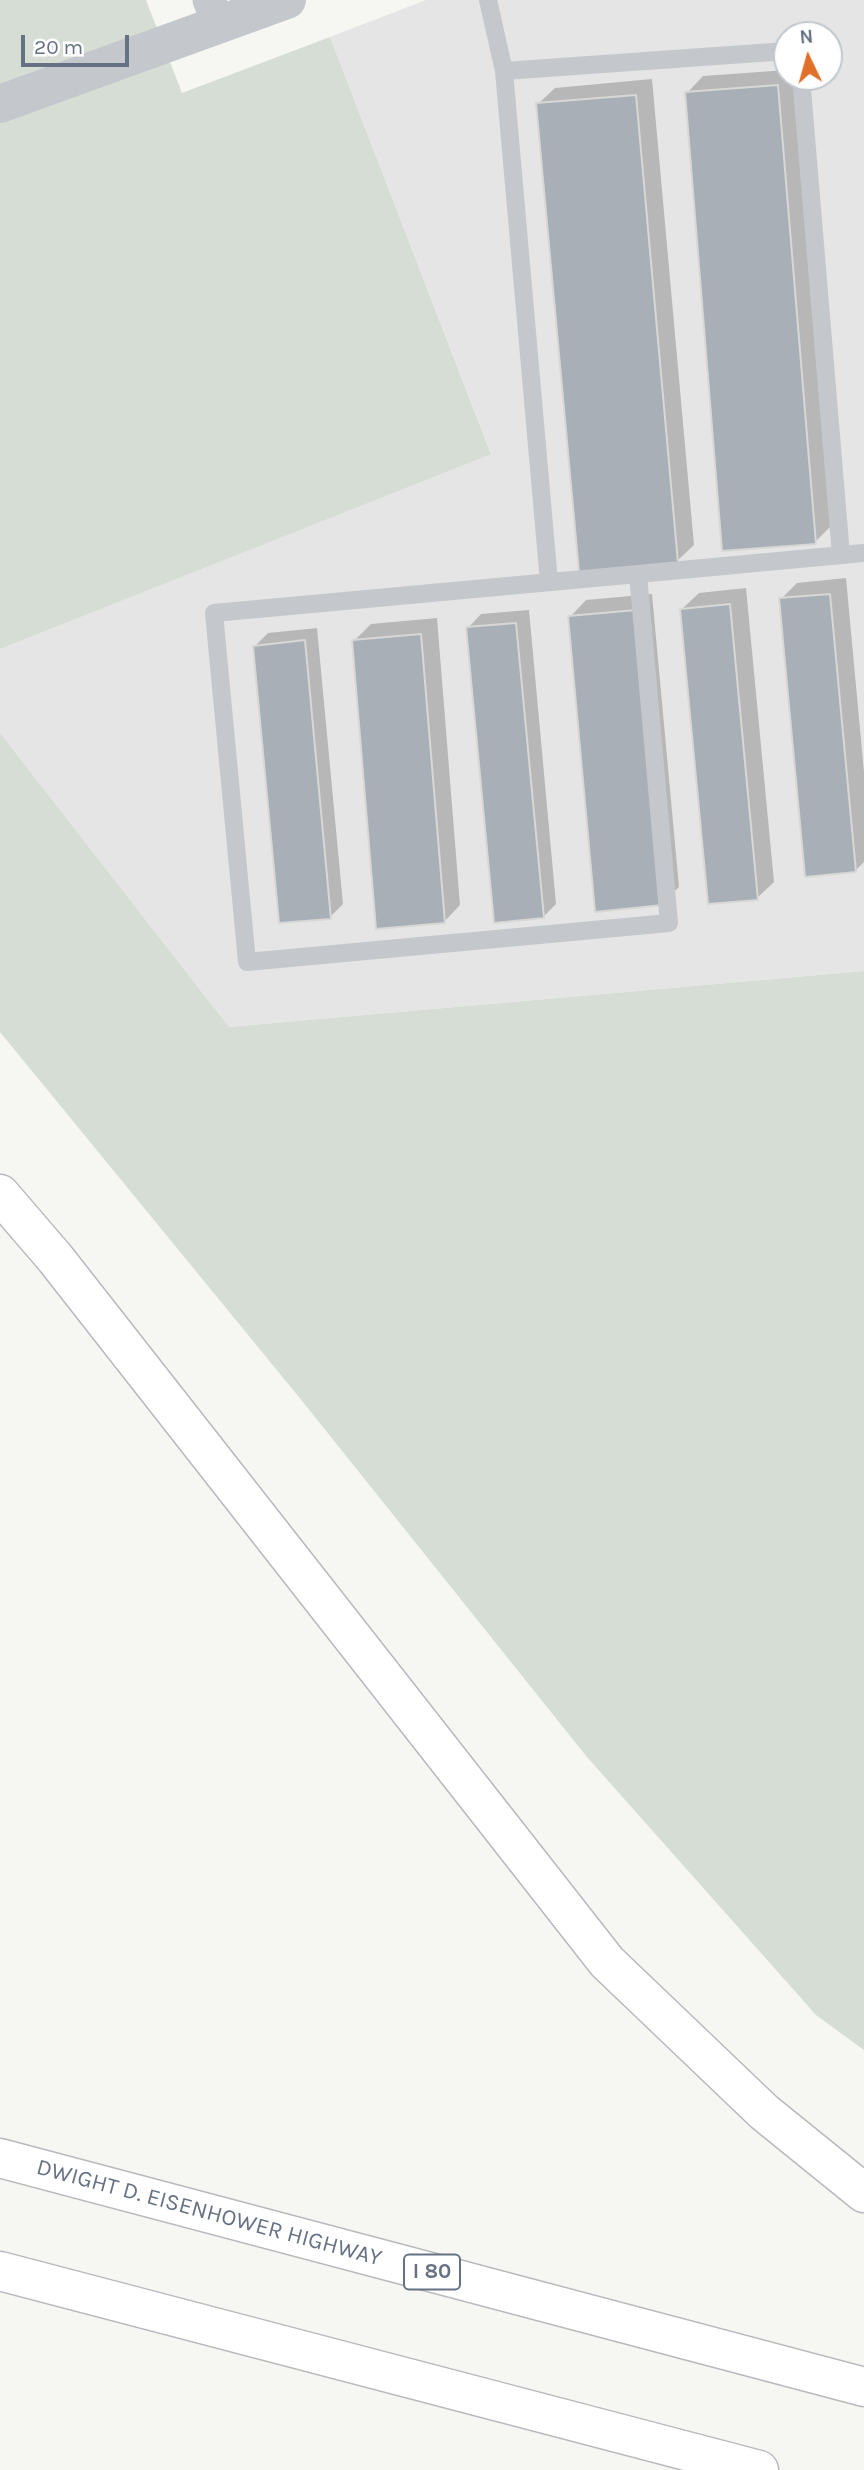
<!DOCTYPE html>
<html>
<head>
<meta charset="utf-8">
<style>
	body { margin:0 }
	#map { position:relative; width:864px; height:2470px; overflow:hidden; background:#f6f6f3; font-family:Karla,sans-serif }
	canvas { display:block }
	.north { position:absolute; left:773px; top:21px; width:70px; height:70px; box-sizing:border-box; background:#fff; border:2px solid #c2c7ce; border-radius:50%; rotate:355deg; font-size:19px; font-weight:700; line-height:28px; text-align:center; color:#667284 }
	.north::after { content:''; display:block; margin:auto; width:24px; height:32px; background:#e06f29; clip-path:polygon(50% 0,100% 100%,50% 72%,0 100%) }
	.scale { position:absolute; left:21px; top:35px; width:108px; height:32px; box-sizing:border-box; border:4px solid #667284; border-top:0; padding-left:9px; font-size:21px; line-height:24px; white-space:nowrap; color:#667284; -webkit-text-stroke:5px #fff; paint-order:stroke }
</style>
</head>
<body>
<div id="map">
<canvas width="864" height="2470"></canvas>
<div class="north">N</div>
<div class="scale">20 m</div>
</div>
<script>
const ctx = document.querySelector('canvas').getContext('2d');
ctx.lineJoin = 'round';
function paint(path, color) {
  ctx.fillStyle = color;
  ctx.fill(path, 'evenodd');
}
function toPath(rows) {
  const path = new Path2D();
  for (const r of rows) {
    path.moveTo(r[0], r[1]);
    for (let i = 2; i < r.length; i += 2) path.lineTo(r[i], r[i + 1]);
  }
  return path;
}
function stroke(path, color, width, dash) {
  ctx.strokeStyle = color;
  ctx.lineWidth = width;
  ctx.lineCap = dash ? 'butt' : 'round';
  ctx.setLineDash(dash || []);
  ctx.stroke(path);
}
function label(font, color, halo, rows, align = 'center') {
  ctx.font = font + ' Karla,sans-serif';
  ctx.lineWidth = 7;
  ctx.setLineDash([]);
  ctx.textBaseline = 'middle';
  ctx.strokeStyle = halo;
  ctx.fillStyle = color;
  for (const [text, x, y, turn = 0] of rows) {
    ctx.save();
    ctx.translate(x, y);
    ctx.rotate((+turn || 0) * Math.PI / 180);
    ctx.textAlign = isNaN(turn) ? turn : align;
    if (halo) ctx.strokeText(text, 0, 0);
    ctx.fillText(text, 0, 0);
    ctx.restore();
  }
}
const built = toPath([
	[426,0,864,0,864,971,229,1027,0,733,0,649,491,453,330,37],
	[787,35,829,35,829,77,787,77]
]);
const green = toPath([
	[0,0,146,0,182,93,330,37,491,454,0,649],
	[0,733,229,1027,864,971,864,2050,816,2015,587,1757,303,1402,0,1032]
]);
const shadow = toPath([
	[787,70,787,77,795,77,832,525,815,542,687,93,703,76],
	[652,79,694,545,677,561,538,104,555,88],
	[846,578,864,772,864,862,855,871,781,599,797,583],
	[746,588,774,882,757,898,682,609,699,593],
	[652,594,679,887,662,903,570,617,586,600],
	[529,610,556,904,543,917,468,628,481,614],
	[437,618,460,905,444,922,354,641,371,624],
	[317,628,343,904,330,917,255,646,268,633]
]);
const building = toPath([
	[778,85,816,544,722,551,685,92,778,85],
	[636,95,678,563,579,572,536,103,636,95],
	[830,594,856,872,805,877,779,598,830,594],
	[730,604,758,900,708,904,680,609,730,604],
	[636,610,663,905,595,912,568,616,636,610],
	[516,623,544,918,494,923,466,627,516,623],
	[421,634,445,923,376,929,352,640,421,634],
	[305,640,331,919,279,923,253,646,305,640]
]);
const service = toPath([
	[488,0,504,71,787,51],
	[504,71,549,582],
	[801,77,841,555],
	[638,574,669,923,247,962,214,613,638,574,864,553]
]);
const minor = toPath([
	[209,0,219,25]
]);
const tertiary = toPath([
	[0,104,287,0]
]);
const motorway = toPath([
	[0,1194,55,1258,607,1962,764,2112,864,2193],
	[0,2158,864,2387],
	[0,2271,759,2470]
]);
const shields = [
	[432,2272,56]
];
const shieldNames = [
	["I 80",432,2272]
];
const streetNames = [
	["DWIGHT D. EISENHOWER HIGHWAY",209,2213,15]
];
paint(built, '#e4e5e4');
paint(green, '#d6ddd4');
paint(shadow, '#0003');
paint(building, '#a9afb6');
stroke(building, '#d7d8d6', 2);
stroke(motorway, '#b7b9bd', 41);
stroke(service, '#c4c7cb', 18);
stroke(minor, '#c4c7cb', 33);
stroke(tertiary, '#c4c7cb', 38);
stroke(motorway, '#fff', 38);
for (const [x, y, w] of shields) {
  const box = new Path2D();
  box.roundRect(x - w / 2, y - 17.5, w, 35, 5);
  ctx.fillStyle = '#fff';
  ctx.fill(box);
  stroke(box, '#667284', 2);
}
label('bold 21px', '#667284', null, shieldNames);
label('23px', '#667284', '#fff', streetNames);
</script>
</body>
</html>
